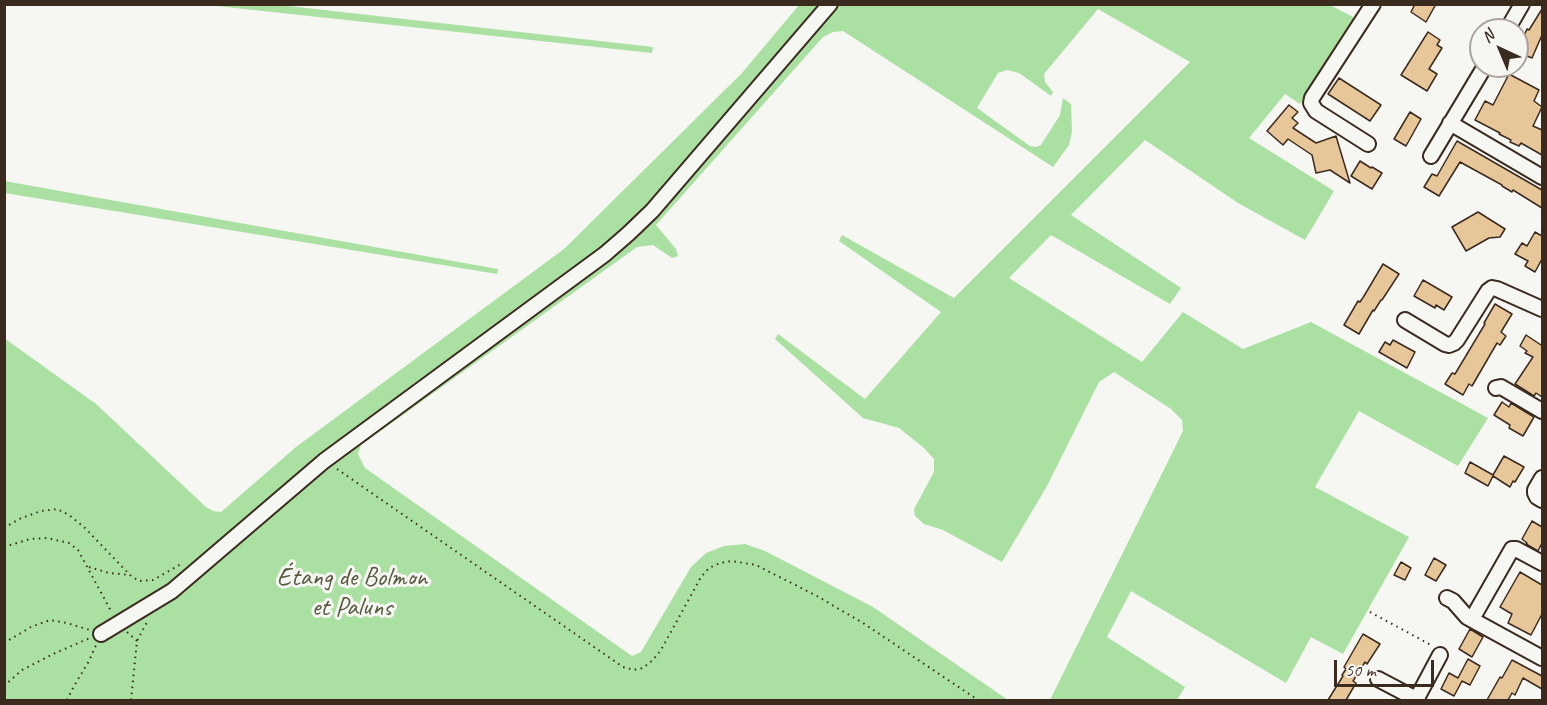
<!DOCTYPE html>
<html>
<head>
<meta charset="utf-8">
<style>
	body { margin:0 }
	#map { position:relative; width:1547px; height:705px; overflow:hidden; background:#f6f6f2; font-family:Caveat,sans-serif }
	canvas { display:block }
	.frame { position:absolute; inset:0; border:6px solid #3b2a1e; pointer-events:none }
	.north { position:absolute; left:1469px; top:18px; width:60px; height:60px; box-sizing:border-box; background:#f6f6f2; border:2px solid #aba49d; border-radius:50%; rotate:316deg; font-size:16px; font-weight:700; line-height:24px; text-align:center; color:#3b2a1e }
	.north::after { content:''; display:block; margin:auto; width:21px; height:27px; background:#3b2a1e; clip-path:polygon(50% 0,100% 100%,50% 72%,0 100%) }
	.scale { position:absolute; left:1334px; top:660px; width:100px; height:27px; box-sizing:border-box; border:3px solid #3b2a1e; border-top:0; padding-left:8px; font-size:18px; line-height:21px; white-space:nowrap; color:#3b2a1e; -webkit-text-stroke:4px #f6f6f2; paint-order:stroke }
</style>
</head>
<body>
<div id="map">
<canvas width="1547" height="705"></canvas>
<div class="frame"></div>
<div class="north">N</div>
<div class="scale">50 m</div>
</div>
<script>
const ctx = document.querySelector('canvas').getContext('2d');
ctx.lineJoin = 'round';
function paint(path, color) {
  ctx.fillStyle = color;
  ctx.fill(path, 'evenodd');
}
function toPath(rows) {
  const path = new Path2D();
  for (const r of rows) {
    path.moveTo(r[0], r[1]);
    for (let i = 2; i < r.length; i += 2) path.lineTo(r[i], r[i + 1]);
  }
  return path;
}
function stroke(path, color, width, dash) {
  ctx.strokeStyle = color;
  ctx.lineWidth = width;
  ctx.lineCap = dash ? 'butt' : 'round';
  ctx.setLineDash(dash || []);
  ctx.stroke(path);
}
function label(font, color, halo, rows, align = 'center') {
  ctx.font = font + ' Caveat,sans-serif';
  ctx.lineWidth = 6;
  ctx.setLineDash([]);
  ctx.textBaseline = 'middle';
  ctx.strokeStyle = halo;
  ctx.fillStyle = color;
  for (const [text, x, y, turn = 0] of rows) {
    ctx.save();
    ctx.translate(x, y);
    ctx.rotate((+turn || 0) * Math.PI / 180);
    ctx.textAlign = isNaN(turn) ? turn : align;
    if (halo) ctx.strokeText(text, 0, 0);
    ctx.fillText(text, 0, 0);
    ctx.restore();
  }
}
const green = toPath([
	[207,5,280,5,653,47,652,53],
	[799,5,1330,5,1357,19,1300,104,1285,94,1249,138,1334,191,1305,240,1238,203,1145,140,1071,215,1181,288,1170,304,1051,235,1009,278,1142,362,1183,312,1243,349,1311,322,1488,418,1458,466,1359,411,1315,487,1409,537,1343,654,1311,637,1286,683,1131,591,1107,637,1185,687,1177,700,1050,700,1183,431,1182,420,1171,409,1114,372,1099,382,1047,486,1002,562,943,530,924,524,915,516,914,509,934,472,934,459,924,448,899,428,863,418,775,339,778,334,865,399,941,312,839,241,842,235,954,298,1190,62,1098,9,1044,74,1045,82,1053,92,1051,96,1019,73,1007,70,998,73,977,108,1030,146,1036,147,1041,145,1060,115,1063,98,1071,104,1072,132,1069,145,1053,167,843,31,833,32,823,37,656,225,676,249,678,256,672,258,653,245,637,247,361,445,358,454,365,468,632,656,641,652,691,567,706,553,724,546,745,544,765,551,873,607,1008,700,5,700,4,338,96,404,206,507,213,511,221,512,296,447,564,249,742,73],
	[4,181,498,269,497,274,5,193]
]);
const building = toPath([
	[1415,4,1436,4,1426,22,1411,12,1415,4],
	[1542,9,1542,35,1532,58,1517,52,1517,48,1522,37,1523,38,1527,29,1529,30,1542,9],
	[1428,32,1440,40,1437,45,1442,48,1429,69,1437,74,1427,91,1401,75,1428,32],
	[1509,74,1539,90,1534,101,1542,107,1533,126,1542,130,1542,155,1521,143,1519,146,1510,142,1511,140,1499,134,1500,133,1475,120,1485,101,1493,105,1509,74],
	[1339,78,1381,105,1370,121,1328,94,1339,78],
	[1289,105,1298,112,1292,118,1298,123,1293,128,1316,143,1336,136,1350,183,1330,170,1316,173,1312,155,1288,139,1283,145,1267,131,1289,105],
	[1410,112,1421,119,1406,146,1394,139,1410,112],
	[1457,141,1542,190,1542,208,1513,190,1512,192,1502,186,1502,185,1460,162,1439,196,1424,187,1432,174,1437,176,1457,141],
	[1360,161,1371,168,1372,167,1382,173,1372,189,1351,176,1360,161],
	[1478,212,1505,229,1500,237,1489,238,1466,251,1452,227,1478,212],
	[1535,232,1542,236,1542,259,1535,272,1525,266,1528,261,1515,254,1522,243,1527,246,1535,232],
	[1383,264,1399,274,1382,300,1381,300,1374,311,1373,310,1359,334,1344,325,1358,301,1360,302,1364,296,1383,264],
	[1423,280,1452,297,1444,310,1436,305,1435,308,1414,296,1423,280],
	[1495,304,1512,314,1501,332,1506,336,1500,345,1497,343,1472,386,1469,384,1463,395,1445,384,1452,373,1455,374,1485,324,1484,323,1495,304],
	[1526,335,1541,345,1542,343,1542,397,1536,393,1534,396,1515,384,1533,357,1525,353,1527,351,1520,346,1526,335],
	[1393,340,1415,352,1407,368,1379,352,1385,342,1390,345,1393,340],
	[1502,402,1509,407,1511,403,1534,417,1523,436,1509,428,1510,425,1494,415,1502,402],
	[1504,456,1524,467,1515,482,1513,481,1510,487,1493,476,1488,486,1465,473,1470,462,1493,475,1504,456],
	[1532,521,1542,527,1542,543,1538,551,1526,544,1527,543,1522,539,1532,521],
	[1434,558,1446,565,1436,581,1425,575,1434,558],
	[1401,562,1411,568,1405,580,1394,575,1401,562],
	[1520,572,1542,585,1542,614,1531,635,1508,623,1512,614,1500,607,1520,572],
	[1470,629,1483,637,1472,657,1459,649,1470,629],
	[1363,634,1380,644,1367,664,1365,662,1353,681,1356,683,1346,700,1328,700,1343,676,1342,675,1346,669,1344,667,1363,634],
	[1468,659,1480,666,1470,685,1462,681,1454,696,1441,689,1449,673,1458,678,1468,659],
	[1512,660,1542,676,1542,689,1523,678,1515,695,1512,693,1508,700,1487,700,1500,677,1502,678,1512,660]
]);
const path = toPath([
	[337,469,623,667,634,670,643,668,653,660,661,650,701,577,709,568,720,563,732,561,756,565,815,595,863,623,978,700],
	[4,528,19,519,41,511,57,509,69,515,84,527,130,575,139,581,153,580,181,564],
	[4,547,30,539,47,538,69,543,78,550,111,611],
	[89,567,109,573,130,575],
	[1370,612,1431,645],
	[127,632,137,641],
	[4,643,31,627,50,620,67,623,90,630],
	[4,686,22,670,53,654,90,638],
	[67,700,74,686,89,661,96,645],
	[131,700,137,641,147,622]
]);
const minor = toPath([
	[1507,30,1522,4],
	[1450,123,1542,177],
	[1368,144,1316,111,1311,103,1312,98,1373,4],
	[1431,156,1485,66],
	[1405,320,1445,344,1449,345,1454,343,1457,340,1488,291,1492,288,1497,289,1542,309],
	[1496,388,1501,387,1542,411],
	[1542,478,1535,490,1535,493,1537,497,1542,500],
	[1447,598,1453,601,1467,617,1542,658],
	[1472,619,1512,549,1516,549,1542,563],
	[101,634,172,591,324,461,605,254,628,234,652,211,830,4],
	[1378,679,1418,700],
	[1416,700,1440,655]
]);
const parkNames = [
	["Étang de Bolmon",352,578],
	["et Paluns",352,608]
];
paint(green, '#abe0a3');
paint(building, '#e7c699');
stroke(building, '#3b2a1e', 1.5);
stroke(minor, '#3b2a1e', 18);
stroke(path, '#3b2a1e', 2, [1.5, 4.5]);
stroke(minor, '#f6f6f2', 14);
label('26px', '#57583f', '#f6f6f2', parkNames);
</script>
</body>
</html>
